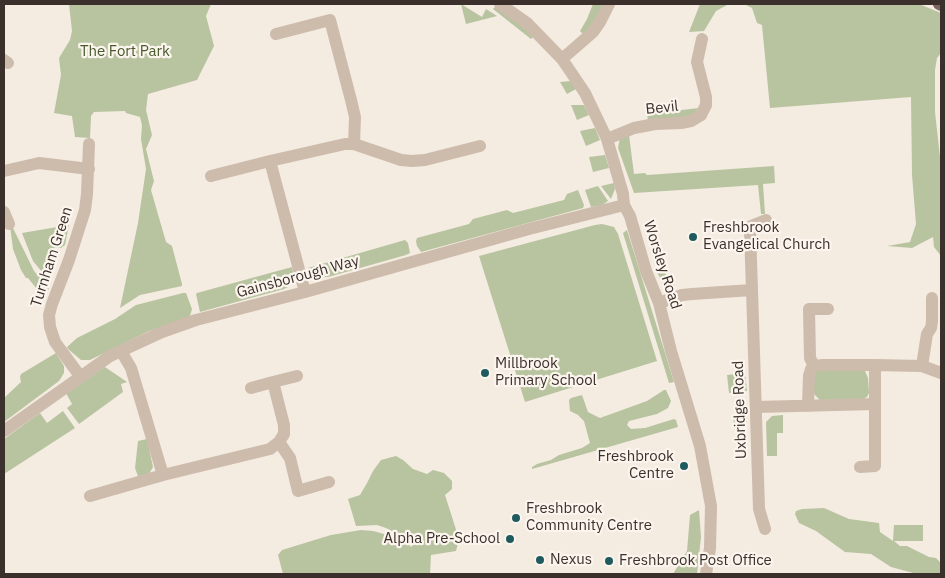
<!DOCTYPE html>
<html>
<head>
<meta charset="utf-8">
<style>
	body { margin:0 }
	#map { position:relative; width:945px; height:578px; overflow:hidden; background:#f4ebe1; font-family:"IBM Plex Sans",sans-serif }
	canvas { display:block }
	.frame { position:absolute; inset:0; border:5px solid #3b302b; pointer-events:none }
</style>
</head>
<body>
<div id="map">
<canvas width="945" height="578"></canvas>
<div class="frame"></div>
</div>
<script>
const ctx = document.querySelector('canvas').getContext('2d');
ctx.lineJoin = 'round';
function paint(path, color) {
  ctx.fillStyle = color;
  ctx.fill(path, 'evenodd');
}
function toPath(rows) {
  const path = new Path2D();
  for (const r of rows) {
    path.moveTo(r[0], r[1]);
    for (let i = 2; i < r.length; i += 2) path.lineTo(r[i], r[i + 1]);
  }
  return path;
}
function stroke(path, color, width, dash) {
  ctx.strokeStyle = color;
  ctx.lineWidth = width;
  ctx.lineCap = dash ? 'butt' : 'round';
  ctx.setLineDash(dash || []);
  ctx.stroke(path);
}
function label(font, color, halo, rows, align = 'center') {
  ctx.font = font + ' "IBM Plex Sans",sans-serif';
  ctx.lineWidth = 4.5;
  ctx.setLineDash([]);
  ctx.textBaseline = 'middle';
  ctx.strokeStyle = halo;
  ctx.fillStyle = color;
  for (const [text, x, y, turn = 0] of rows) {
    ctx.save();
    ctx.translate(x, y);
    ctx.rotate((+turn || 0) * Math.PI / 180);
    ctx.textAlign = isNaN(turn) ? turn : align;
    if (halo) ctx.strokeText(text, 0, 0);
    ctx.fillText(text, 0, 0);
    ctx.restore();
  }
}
const green = toPath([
	[69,4,211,4,206,16,214,46,197,80,148,94,146,110,152,135,146,149,154,181,151,190,166,242,172,246,182,284,182,286,140,295,120,308,138,223,146,169,141,139,142,125,140,117,126,113,125,111,94,112,91,116,90,138,75,137,72,116,54,113,61,75,59,58,70,40,72,31],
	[461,4,482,17,486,9,497,16,466,24],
	[593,4,604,4,591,26,583,34,580,31,587,19],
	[700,4,729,4,716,11,704,31,689,32],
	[744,4,919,4,941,13,941,53,937,58,935,70,935,112,941,166,941,256,934,247,933,237,912,248,887,246,910,242,916,224,912,175,911,97,770,108,762,25,757,23,752,8],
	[495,7,514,20,534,36,531,39,493,9],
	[571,81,576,89,567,94,560,82],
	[571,105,584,105,589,115,577,120],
	[699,108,690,117,648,120,647,114],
	[595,128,600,140,586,146,580,131],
	[629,135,634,174,645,173,647,175,774,166,775,183,763,184,765,214,761,214,758,185,634,193,618,148,620,137],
	[605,155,609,168,593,172,589,157],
	[614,183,615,189,611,199,601,186],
	[598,186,608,201,602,205,591,207,585,190],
	[578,190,584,205,583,208,421,252,417,246,416,241,417,238,469,224,473,219,507,210,513,213,564,200,567,194],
	[602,224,614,227,618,234,657,361,525,402,479,256,595,225],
	[69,225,65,245,61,248,54,248,45,270,42,272,33,261,22,233],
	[10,226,12,226,34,271,49,288,44,298,28,278,26,278,21,270,13,249],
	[627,230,674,382,669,383,623,233],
	[405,240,408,243,410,253,406,255,328,277,317,277,312,274,308,268],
	[292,267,294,275,293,280,288,287,284,289,200,312,196,294,197,293],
	[657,272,665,273,669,280,674,284,675,288,667,287,663,284],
	[183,293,186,293,192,309,190,316,187,318,149,331,90,360,81,360,68,349,67,347,77,338,115,319,136,305],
	[56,353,64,366,64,373,59,381,4,422,4,398,21,382,20,377,21,374],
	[105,367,127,382,121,384,123,392,79,424,67,408,72,404,66,393],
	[818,369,865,371,868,378,869,393,867,397,863,399,820,400,812,392,813,372],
	[745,373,747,391,729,393,727,375],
	[664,390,666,390,671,401,668,408,657,414,629,421,627,425,631,429,645,428,674,419,676,420,678,427,532,469,532,467,537,464,551,460,559,455,582,448,590,443,584,421,578,415,570,411,569,400,571,398,582,395,588,412,600,418,647,401],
	[63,411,75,428,4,474,4,439,40,413,47,423],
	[746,414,747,422,734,424,733,416],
	[783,415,783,433,777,433,777,456,767,456,766,422,772,416],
	[147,439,153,467,149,474,139,479,135,468,138,441],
	[396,456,403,460,413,469,427,474,433,470,444,473,452,481,452,489,445,495,459,539,456,551,431,555,430,574,283,574,278,555,282,550,331,535,361,530,373,531,395,537,412,547,412,542,386,528,377,525,356,526,348,499,360,495,367,483,373,471,381,460],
	[824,508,849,519,879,523,880,532,893,541,894,525,923,525,923,541,894,541,900,546,907,546,929,557,936,558,941,563,941,574,917,574,891,567,871,554,845,552,816,531,799,523,795,514,796,511,802,509],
	[699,510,701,537,697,574,673,574,687,551,690,515]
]);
const minor = toPath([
	[500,4,527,23,562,59,585,93,607,139,623,194,624,205,630,216,646,271,659,303,671,351,700,446,711,506,710,548,706,574],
	[276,34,330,20,351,100,355,117,354,144],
	[562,59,593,32,600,22,609,4],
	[4,60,8,63],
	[607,139,634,128,655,124,681,123,691,121,701,115,706,105,706,97,697,62,702,39],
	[270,161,345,144,354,144,401,160,412,161,425,160,480,146],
	[4,171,39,163,89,169],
	[211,176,270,161,305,292],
	[4,212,9,224],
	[752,290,750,231,751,226,766,220],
	[659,303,682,295,692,294,752,290,759,509,765,529],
	[121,351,131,368,163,475,270,449,279,442,284,434,284,425,273,382,251,388],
	[875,365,922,366,941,373],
	[814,366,810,358,809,309,828,309],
	[922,366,927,334,931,328,932,321,932,298],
	[80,376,55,342,50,327,49,315,52,304,69,260,85,210,87,194,89,144],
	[273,382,297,376],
	[808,406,809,376,811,369,814,366,823,365,875,365,875,404],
	[756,407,875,404,875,466,860,467],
	[4,431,110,356,162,332,196,320,305,292,529,229,624,205],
	[279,442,290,458,298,491,329,482],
	[90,496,163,475]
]);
const major = toPath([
	[939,4,941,5]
]);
const markers = [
	[693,237,5,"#1f5a5e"],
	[485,373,5,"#1f5a5e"],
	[684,466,5,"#1f5a5e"],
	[516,518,5,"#1f5a5e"],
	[510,539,5,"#1f5a5e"],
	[540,560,5,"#1f5a5e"],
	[609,561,5,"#1f5a5e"]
];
const parkNames = [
	["The Fort Park",125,52]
];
const streetNames = [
	["Bevil",662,108,-6],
	["Turnham Green",52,257,-72],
	["Worsley Road",662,265,72],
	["Gainsborough Way",298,277,-15],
	["Uxbridge Road",740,410,-92]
];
const poiNames = [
	["Freshbrook",703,228],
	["Evangelical Church",703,245],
	["Millbrook",495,364],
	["Primary School",495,381],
	["Freshbrook",674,457,"right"],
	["Centre",674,474,"right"],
	["Freshbrook",526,509],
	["Community Centre",526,526],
	["Alpha Pre-School",500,539,"right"],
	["Nexus",550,560],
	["Freshbrook Post Office",619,561]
];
paint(green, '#b8c4a0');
stroke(minor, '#cdbbac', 12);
stroke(major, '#7d675c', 12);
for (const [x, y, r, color] of markers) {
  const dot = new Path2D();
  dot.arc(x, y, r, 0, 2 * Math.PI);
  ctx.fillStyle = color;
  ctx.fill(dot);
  stroke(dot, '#fbf5ee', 2);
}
label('15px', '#4a5a2e', '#fbf5ee', parkNames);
label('15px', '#3b302b', '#fbf5ee', streetNames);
label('15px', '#3b302b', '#fbf5ee', poiNames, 'left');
</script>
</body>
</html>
